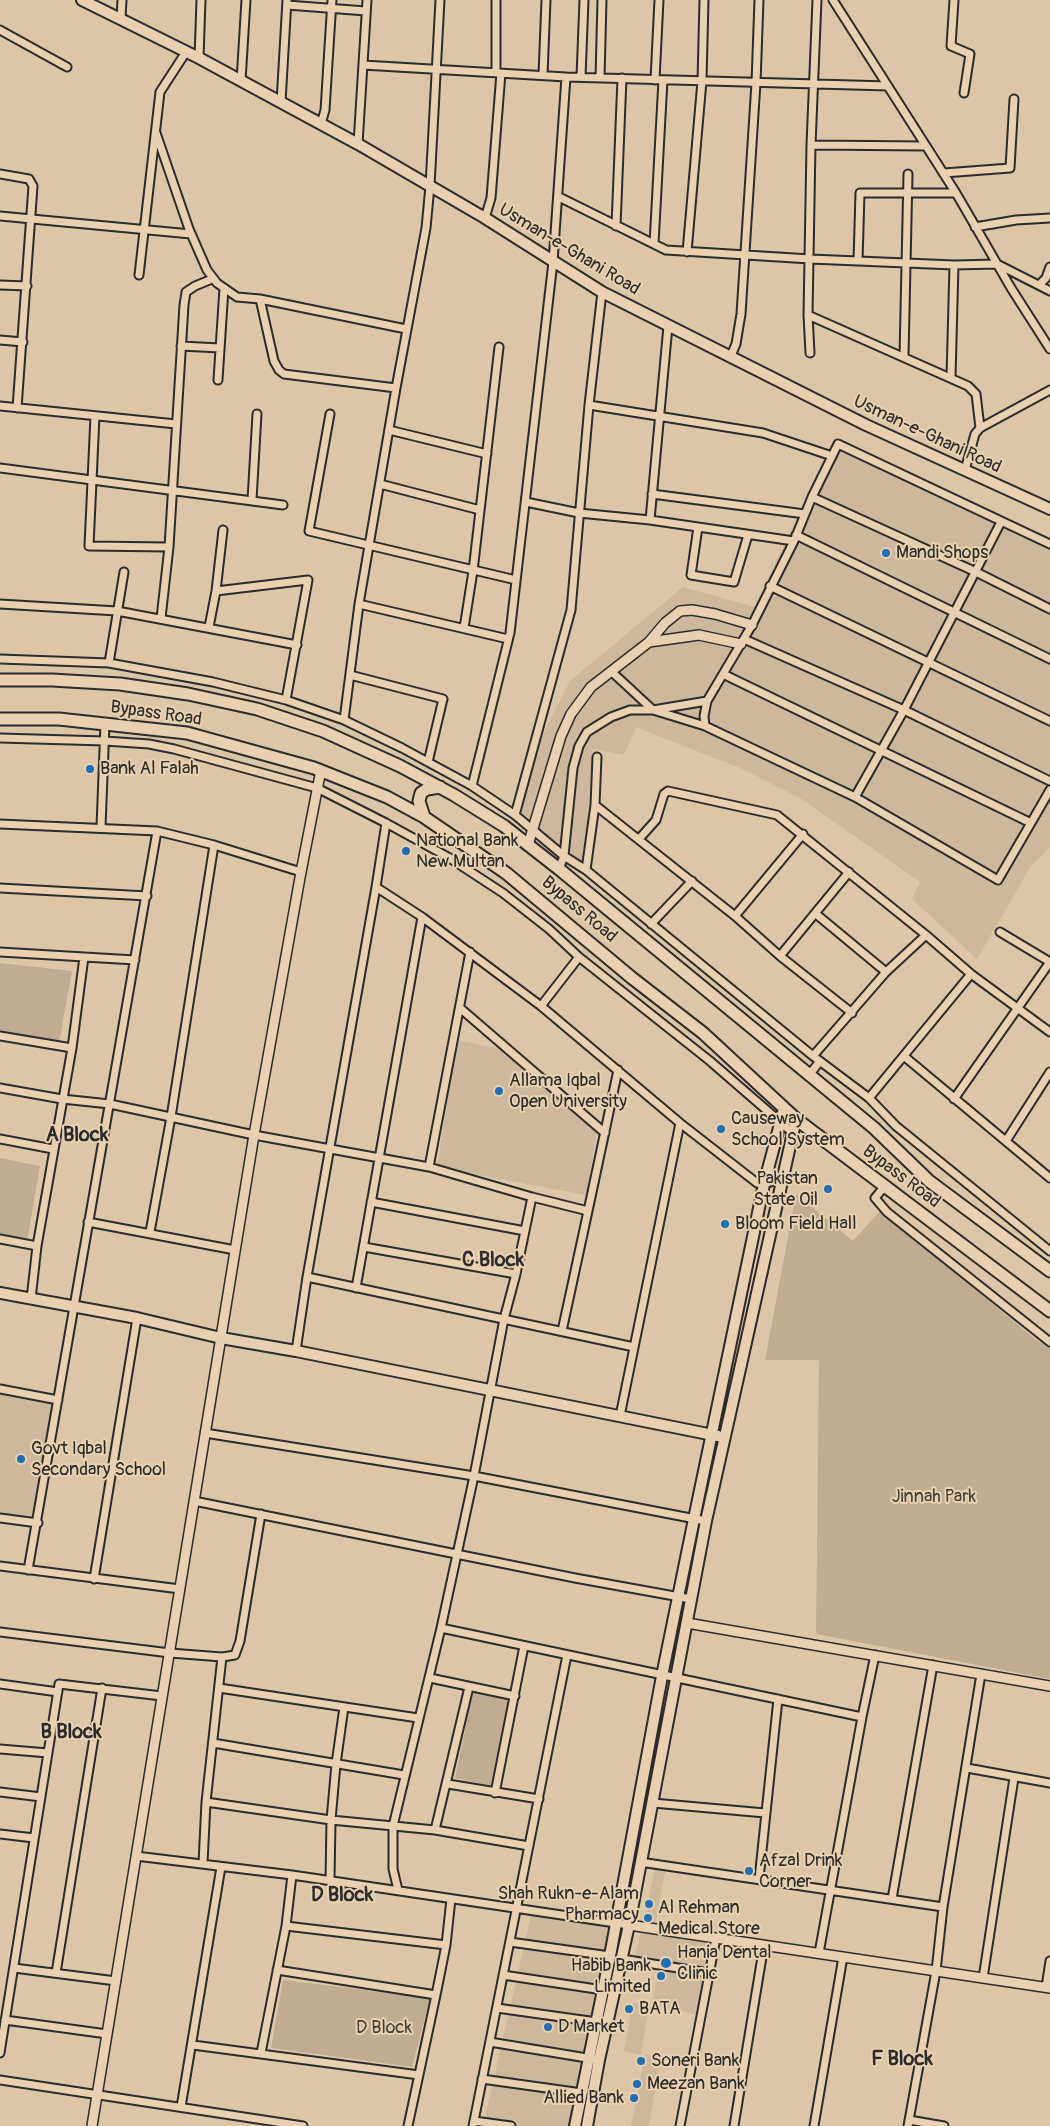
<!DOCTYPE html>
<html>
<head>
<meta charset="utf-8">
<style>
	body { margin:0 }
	canvas { display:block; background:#ddc6a8 }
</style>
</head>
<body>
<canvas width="1050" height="2126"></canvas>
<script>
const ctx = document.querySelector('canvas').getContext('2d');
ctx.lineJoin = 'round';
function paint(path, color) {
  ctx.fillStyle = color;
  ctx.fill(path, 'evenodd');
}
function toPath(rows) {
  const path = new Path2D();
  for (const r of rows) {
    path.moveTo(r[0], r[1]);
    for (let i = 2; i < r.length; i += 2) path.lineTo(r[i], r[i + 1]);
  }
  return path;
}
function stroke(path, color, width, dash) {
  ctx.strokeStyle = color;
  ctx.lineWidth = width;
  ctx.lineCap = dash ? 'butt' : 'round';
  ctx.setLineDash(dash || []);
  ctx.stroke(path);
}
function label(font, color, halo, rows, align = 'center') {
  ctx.font = font + ' Pangolin,sans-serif';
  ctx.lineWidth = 4;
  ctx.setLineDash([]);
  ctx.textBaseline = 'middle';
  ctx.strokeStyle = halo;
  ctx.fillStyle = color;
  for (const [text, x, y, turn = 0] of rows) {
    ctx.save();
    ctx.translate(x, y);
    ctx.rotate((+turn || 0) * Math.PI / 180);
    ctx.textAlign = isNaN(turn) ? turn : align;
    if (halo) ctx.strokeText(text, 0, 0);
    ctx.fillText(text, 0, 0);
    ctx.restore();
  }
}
const built = toPath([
	[835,439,1050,546,1050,848,1031,866,977,959,912,899,920,882,803,800,745,770,636,727,624,755,593,749,584,866,520,818,539,742,570,681,683,587,754,607],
	[457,1040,501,1049,597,1133,586,1195,437,1167],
	[0,1394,51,1404,33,1518,0,1514],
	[655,1867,666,1868,655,1925,644,1923],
	[531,1915,612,1927,570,2126,483,2126],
	[641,1930,712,1942,707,1968,635,1956],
	[659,1969,705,1977,698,2015,652,2004],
	[633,2002,649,2006,641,2055,624,2051],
	[645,2054,661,2057,649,2126,631,2126]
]);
const green = toPath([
	[0,963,72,971,58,1049,0,1040],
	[0,1158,40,1166,27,1242,0,1237],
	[796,1194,853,1241,880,1211,1035,1339,1050,1348,1050,1679,816,1634,819,1360,765,1360],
	[473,1692,508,1700,491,1786,455,1778],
	[283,1980,430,1998,412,2067,271,2048]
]);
const minor = toPath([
	[833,0,956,193,1011,288,1050,349],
	[954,0,951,46,970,54,964,93],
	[287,5,366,11],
	[121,18,122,0],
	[0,30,67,67],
	[199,58,201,0],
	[363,65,566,77,888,86],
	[496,73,496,0],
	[543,75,546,0],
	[581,77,584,0],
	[600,78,602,0],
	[655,80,659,0],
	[241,81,246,0],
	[281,102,287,0],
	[321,124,325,110,332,0],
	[156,133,189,229,207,270,217,283,237,297,260,299,406,329],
	[358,144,367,0],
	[811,145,926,146],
	[944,173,1010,168,1014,99],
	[0,174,29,179,33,186,17,408],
	[559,197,666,250,810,259,954,265,997,264,1050,291],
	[0,216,191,234],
	[485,218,491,198,501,73],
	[616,226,622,78],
	[975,227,1016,220,1050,218],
	[654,244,663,80],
	[687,252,702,81,704,0],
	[858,261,860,193,956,193],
	[139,275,160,92,186,52],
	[0,285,27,286],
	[1039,285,1046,278,1050,267],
	[260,299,274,361,279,370,284,374,396,388],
	[808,315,968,386,976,394,980,428],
	[0,340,23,342],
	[181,346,220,348],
	[810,353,808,315,811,145,817,0],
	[904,356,908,174],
	[730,358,736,344,741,314,756,83,759,0],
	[951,377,954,265],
	[218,380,224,288],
	[589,405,763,433,832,456],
	[0,406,176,424],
	[330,414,309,531,516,580],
	[95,416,89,546,169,547],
	[389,430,487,454],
	[0,468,283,505],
	[965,470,975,434,980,428,1050,390],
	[380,484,480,510],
	[652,494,805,514],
	[812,497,976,572,1050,609],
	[252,500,257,414],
	[526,502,579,513,650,520,794,541],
	[650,520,668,326],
	[698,527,691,575,734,582,748,535],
	[796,535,1050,659],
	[1050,544,838,444,812,497,794,541,752,625,707,701,704,716,705,726,855,797,998,880,1050,790],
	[770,586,1050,721],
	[216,591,308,580,286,700],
	[0,604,117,611,297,645],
	[359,604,508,639],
	[161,618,169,547,184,305,186,292,195,286,212,279],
	[209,627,216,591,223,530],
	[464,628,473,571,499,347],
	[744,639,904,710,1050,781],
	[0,659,109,663,213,682,286,700,344,720,402,748,472,786,515,815,564,856,586,870,813,1056,869,1098,896,1126,1050,1251],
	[109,663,124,572],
	[612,672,653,710,705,726],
	[723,674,1031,823],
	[350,675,443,699,428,762],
	[344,720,359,604,396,388,426,228,430,186,440,0],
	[0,738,105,741,149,744,174,749,317,788,386,823,448,857,503,893,549,929,579,957,710,1061,793,1133],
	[472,786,510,633,553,262,566,77],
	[855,797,904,710,1001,522],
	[595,805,735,916,780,956,852,1013],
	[515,815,571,610,589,405,602,292],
	[386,823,376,887,422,917,541,1006,680,1123,620,1416],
	[0,824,157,831,214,845,301,872],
	[101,827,105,724],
	[639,839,656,820,664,794,668,791,777,815,926,935,971,974,1050,1032],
	[559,869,564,856,573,768,579,746,587,732,611,717,630,710,653,710,707,701],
	[586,870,595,805,597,757],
	[0,888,147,896],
	[816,914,886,972],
	[735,916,803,834],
	[651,924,692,881],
	[1000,932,1050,962],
	[0,952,135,960],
	[780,956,849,872],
	[541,1006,579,957],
	[460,1008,605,1133],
	[0,1036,72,1048],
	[813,1056,886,972,926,935],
	[905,1057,1050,1178],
	[810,1074,820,1061],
	[0,1088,62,1099,110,1104,254,1135,429,1167,532,1197,588,1211,562,1331],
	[869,1098,971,974],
	[954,1099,1050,962],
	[680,1123,757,1183,764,1184,783,1178],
	[0,1139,53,1149],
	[1006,1141,1050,1072],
	[429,1167,470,952],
	[884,1187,875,1198,887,1212,1050,1342],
	[371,1202,525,1231],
	[588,1211,618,1070],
	[88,1222,235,1250],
	[150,1232,171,1117,214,845],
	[0,1239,37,1246],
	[364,1247,516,1274],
	[307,1277,634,1347],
	[356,1288,422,917],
	[31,1299,37,1246,72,1048,84,957],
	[296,1351,307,1277,376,887],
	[0,1389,58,1400],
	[205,1433,474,1476,706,1521],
	[194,1501,575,1578,691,1599],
	[0,1518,38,1523],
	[0,1566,180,1589],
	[28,1570,157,831],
	[94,1579,137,1318],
	[441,1628,862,1717],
	[0,1632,170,1653,222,1657,235,1655,240,1641,261,1514],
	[430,1678,515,1696],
	[0,1684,58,1692],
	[219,1688,418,1718],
	[213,1743,404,1775],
	[0,1749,48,1753],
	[967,1768,1050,1783],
	[448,1784,539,1799],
	[0,1792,41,1797],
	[495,1793,524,1646],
	[206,1802,331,1820,435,1830,529,1846],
	[653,1803,765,1813],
	[435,1830,469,1687],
	[0,1834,34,1838],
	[136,1856,292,1875,629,1925],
	[640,1862,943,1907],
	[203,1863,206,1802,222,1657],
	[759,1879,778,1699],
	[330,1880,331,1820,336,1764,344,1707],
	[398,1890,393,1869,393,1826,441,1628,474,1476,504,1319,516,1274,532,1197],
	[892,1899,933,1665],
	[286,1926,446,1945],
	[510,1942,610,1956],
	[819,1953,862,1717,875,1655],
	[622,1959,709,1973],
	[14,1968,116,1981],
	[277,1970,436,1995],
	[56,1973,102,1688],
	[503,1975,603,1990],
	[983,1978,1014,1778],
	[1046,1987,1050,1961],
	[497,2008,597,2022],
	[5,2020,107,2034],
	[490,2042,593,2059],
	[193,2045,419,2075],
	[0,2053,59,1684,162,1696],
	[261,2053,286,1926,292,1875],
	[482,2079,582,2093],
	[0,2080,303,2126],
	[181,2107,221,1867],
	[909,2120,944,2126],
	[474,2121,511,2126],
	[408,2126,436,1995,446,1945,451,1899],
	[473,2126,567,1655],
	[680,2126,716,1938],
	[734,2126,764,1945],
	[814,2126,843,1957],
	[908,2126,936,1971,943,1907,981,1674]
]);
const tertiary = toPath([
	[649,642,699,635,741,644],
	[528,845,561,736,571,714,591,687,649,642,665,623,680,611,692,610,715,614,752,625],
	[687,1623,1050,1686],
	[629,1925,1050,1988],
	[92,2126,254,1135,301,872,321,770]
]);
const secondary = toPath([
	[82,0,199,58,358,144,485,218,602,292,866,425,1050,509],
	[0,1293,137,1318,221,1338,296,1351,718,1436],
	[575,2126,610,1956,662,1676,694,1519,764,1184,784,1109],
	[587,2126,599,2060,629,1925,706,1521,796,1119]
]);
const primary = toPath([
	[0,680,52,680,120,684,188,694,257,709,323,731,400,766,454,795,504,826,559,869,874,1128,929,1181,1050,1271],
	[0,719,59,719,187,733,314,768,387,797,424,817,506,873,632,978,703,1033,796,1119,1050,1311],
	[424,817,419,801,421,793,427,789,440,787]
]);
const markers = [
	[886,553,5,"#1f6fb2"],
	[90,769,5,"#1f6fb2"],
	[406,851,5,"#1f6fb2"],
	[499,1091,5,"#1f6fb2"],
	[721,1129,5,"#1f6fb2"],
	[828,1189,5,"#1f6fb2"],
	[725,1224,5,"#1f6fb2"],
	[21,1459,5,"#1f6fb2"],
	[749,1871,5,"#1f6fb2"],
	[649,1904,5,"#1f6fb2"],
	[648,1918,5,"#1f6fb2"],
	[666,1963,6,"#1f6fb2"],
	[661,1976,5,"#1f6fb2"],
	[629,2009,5,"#1f6fb2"],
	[548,2027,5,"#1f6fb2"],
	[641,2061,5,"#1f6fb2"],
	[637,2084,5,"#1f6fb2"],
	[634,2098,5,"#1f6fb2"]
];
const streetNames = [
	["Usman-e-Ghani Road",569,250,31],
	["Usman-e-Ghani Road",927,435,25],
	["Bypass Road",156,714,8],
	["Bypass Road",579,910,40],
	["Bypass Road",901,1177,37]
];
const poiNames = [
	["Mandi Shops",896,553],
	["Bank Al Falah",100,769],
	["National Bank",416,841],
	["New Multan",416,862],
	["Allama Iqbal",509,1081],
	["Open University",509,1102],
	["Causeway",731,1119],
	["School System",731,1140],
	["Pakistan",818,1179,"right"],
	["State Oil",818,1200,"right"],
	["Bloom Field Hall",735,1224],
	["Govt Iqbal",31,1449],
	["Secondary School",31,1470],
	["Afzal Drink",759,1861],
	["Corner",759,1882],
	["Shah Rukn-e-Alam",639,1894,"right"],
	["Pharmacy",639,1915,"right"],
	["Al Rehman",658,1908],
	["Medical Store",658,1929],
	["Hania Dental",677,1953],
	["Clinic",677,1974],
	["Habib Bank",651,1966,"right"],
	["Limited",651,1987,"right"],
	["BATA",639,2009],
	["D Market",558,2027],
	["Soneri Bank",651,2061],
	["Meezan Bank",647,2084],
	["Allied Bank",624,2098,"right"]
];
const parkNames = [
	["Jinnah Park",934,1497],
	["D Block",384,2028]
];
const quarterNames = [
	["A Block",77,1136],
	["C Block",493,1261],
	["B Block",71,1733],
	["D Block",342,1896],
	["F Block",902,2060]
];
paint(built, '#cdb89d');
paint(green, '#bfac93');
stroke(minor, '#2b2b2b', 11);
stroke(tertiary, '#2b2b2b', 12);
stroke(secondary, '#2b2b2b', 14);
stroke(primary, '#2b2b2b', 15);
stroke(minor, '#e8d0b0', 7);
stroke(tertiary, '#e8d0b0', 9);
stroke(secondary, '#e8d0b0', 10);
stroke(primary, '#e8d0b0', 11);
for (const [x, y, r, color] of markers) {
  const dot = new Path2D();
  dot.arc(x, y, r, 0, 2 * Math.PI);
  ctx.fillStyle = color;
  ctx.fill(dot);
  stroke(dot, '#e8d0b0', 2);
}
label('18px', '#2b2b2b', '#e8d0b0', streetNames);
label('18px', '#2b2b2b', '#e8d0b0', poiNames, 'left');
label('18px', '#413e3b', '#e8d0b0', parkNames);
label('bold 20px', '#2b2b2b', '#e8d0b0', quarterNames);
</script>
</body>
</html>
